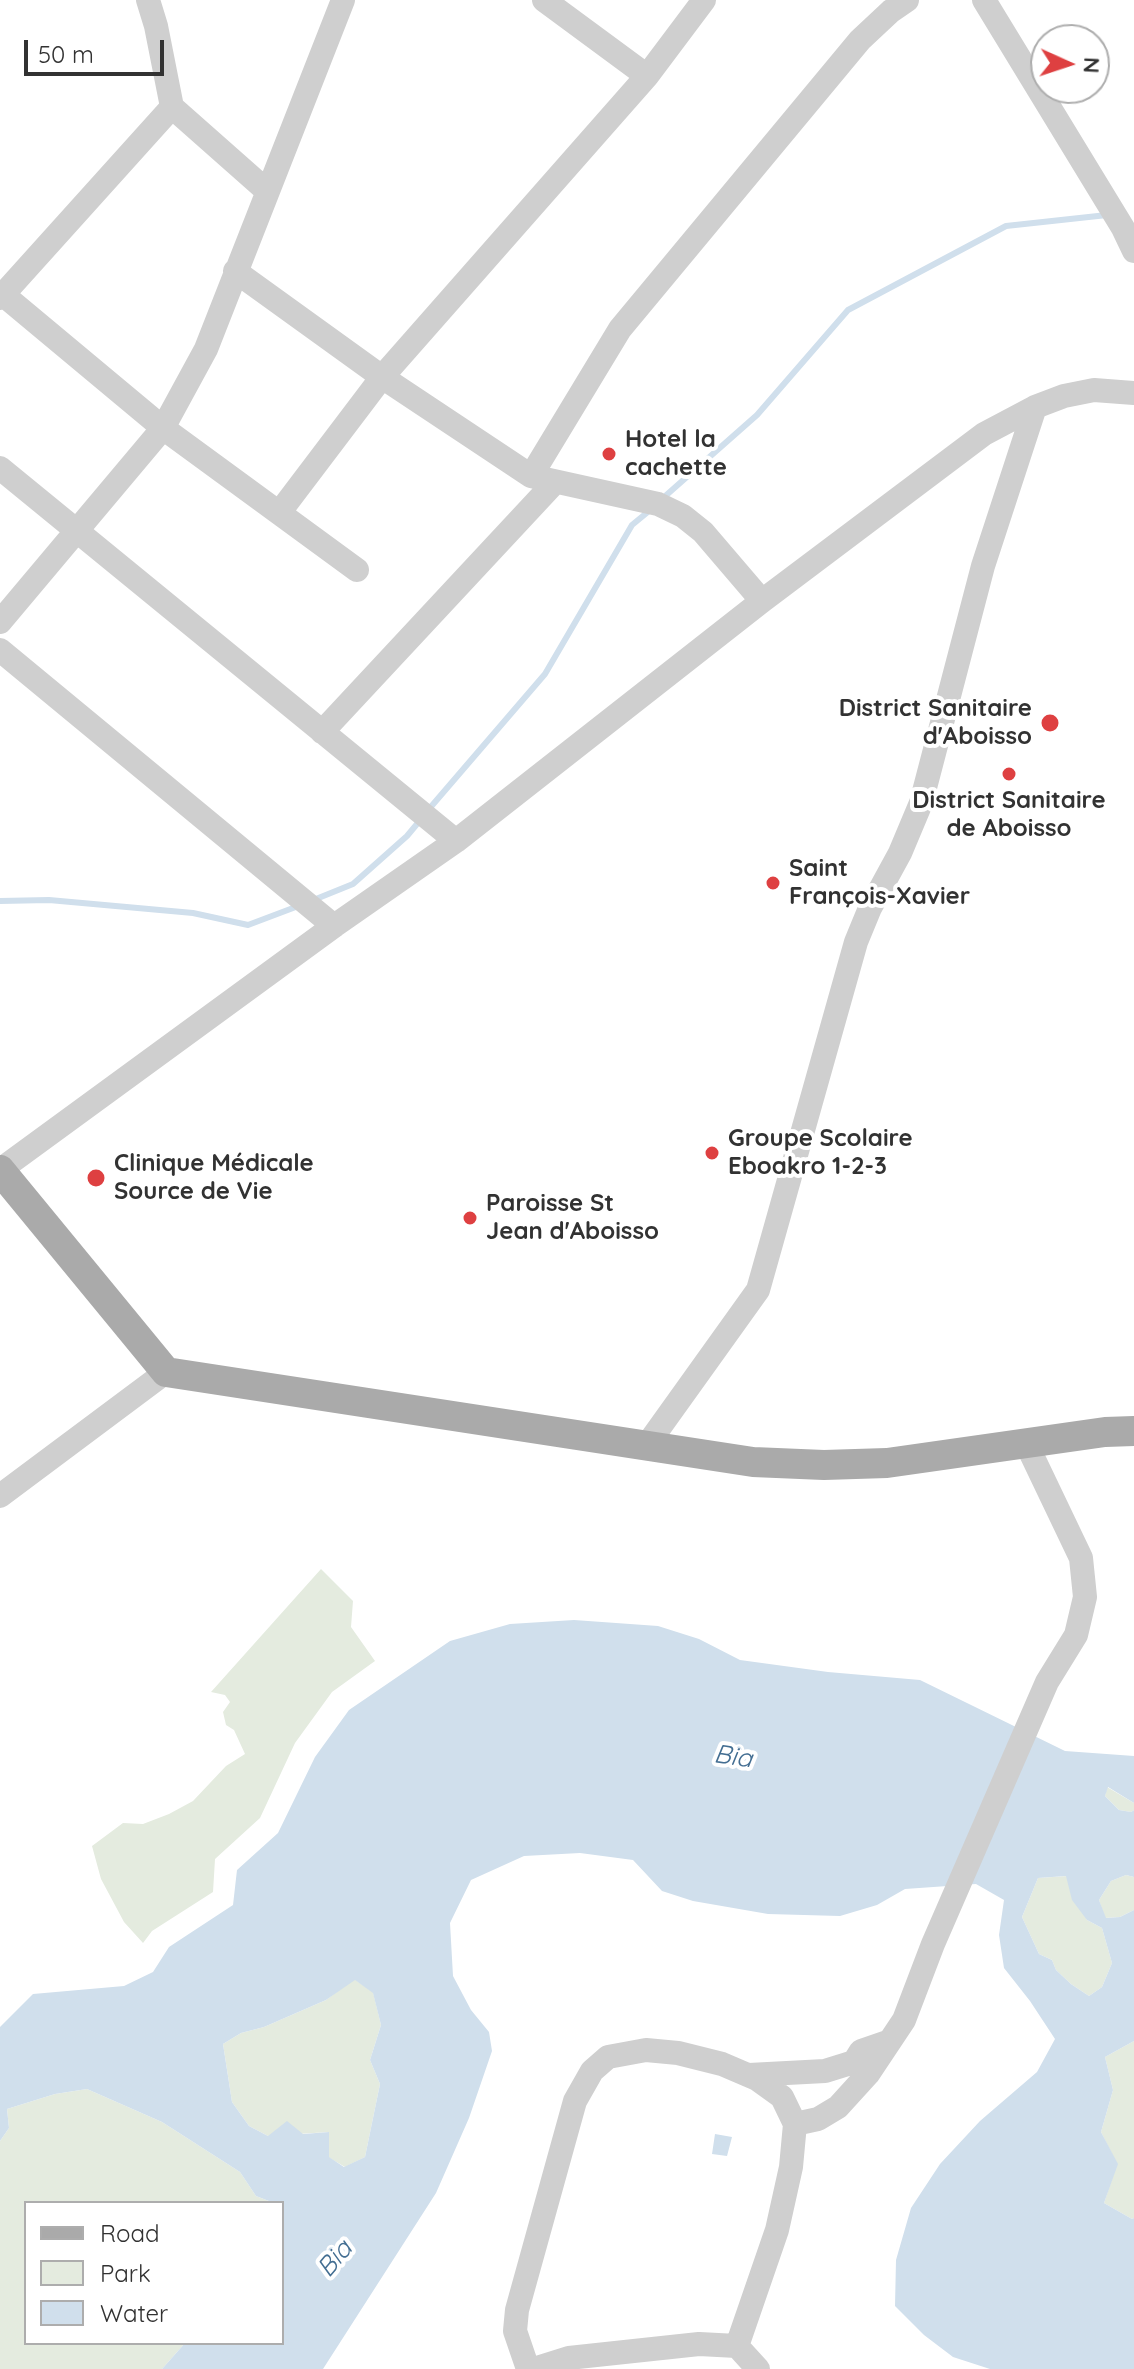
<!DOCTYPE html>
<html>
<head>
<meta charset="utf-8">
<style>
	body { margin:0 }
	#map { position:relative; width:1134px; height:2369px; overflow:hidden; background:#fff; font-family:Quicksand,sans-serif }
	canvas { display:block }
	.legend { position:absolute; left:24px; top:2201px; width:260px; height:144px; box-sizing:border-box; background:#fff; border:2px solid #adadad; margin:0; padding:10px 14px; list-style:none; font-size:24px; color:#323232 }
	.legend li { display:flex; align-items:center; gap:16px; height:40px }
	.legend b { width:40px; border:2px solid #adadad }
	.north { position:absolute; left:1030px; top:24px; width:80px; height:80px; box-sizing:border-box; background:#fff; border:2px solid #adadad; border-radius:50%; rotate:93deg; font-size:22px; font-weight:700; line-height:32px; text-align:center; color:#323232 }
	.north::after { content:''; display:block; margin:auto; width:28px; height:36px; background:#de4041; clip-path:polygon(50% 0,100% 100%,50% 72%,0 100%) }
	.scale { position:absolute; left:24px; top:40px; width:140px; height:36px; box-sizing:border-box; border:4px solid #323232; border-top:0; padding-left:10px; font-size:24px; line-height:28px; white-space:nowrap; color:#323232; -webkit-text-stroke:6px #fff; paint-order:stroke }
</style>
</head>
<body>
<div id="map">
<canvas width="1134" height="2369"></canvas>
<ul class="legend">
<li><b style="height:10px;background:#aaa"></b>Road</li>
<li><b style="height:22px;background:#e4ebdf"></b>Park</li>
<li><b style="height:22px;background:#d0dfec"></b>Water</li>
</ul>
<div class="north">N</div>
<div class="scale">50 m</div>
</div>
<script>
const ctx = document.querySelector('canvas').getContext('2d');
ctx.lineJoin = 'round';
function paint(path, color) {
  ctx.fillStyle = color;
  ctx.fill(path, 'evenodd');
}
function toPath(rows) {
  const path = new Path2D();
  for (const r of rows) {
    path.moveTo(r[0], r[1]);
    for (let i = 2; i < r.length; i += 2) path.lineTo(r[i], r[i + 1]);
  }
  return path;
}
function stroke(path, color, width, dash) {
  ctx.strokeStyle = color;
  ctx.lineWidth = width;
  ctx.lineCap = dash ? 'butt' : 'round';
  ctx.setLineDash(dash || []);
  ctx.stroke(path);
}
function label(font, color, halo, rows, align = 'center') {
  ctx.font = font + ' Quicksand,sans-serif';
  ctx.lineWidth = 8;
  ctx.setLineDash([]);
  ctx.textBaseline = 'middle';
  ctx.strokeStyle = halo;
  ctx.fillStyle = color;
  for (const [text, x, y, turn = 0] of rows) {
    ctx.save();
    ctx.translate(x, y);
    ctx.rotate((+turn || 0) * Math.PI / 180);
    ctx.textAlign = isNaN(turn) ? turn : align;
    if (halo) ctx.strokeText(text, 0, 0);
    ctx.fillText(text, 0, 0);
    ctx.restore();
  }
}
const green = toPath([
	[321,1569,353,1601,351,1627,375,1661,332,1692,295,1743,260,1818,215,1859,213,1892,152,1931,143,1943,124,1922,101,1879,92,1846,123,1823,143,1824,169,1814,193,1801,226,1766,245,1754,234,1730,226,1725,223,1712,230,1702,225,1695,211,1692],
	[1107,1787,1134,1803,1134,1810,1131,1812,1119,1810,1105,1796],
	[1126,1875,1134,1877,1134,1910,1120,1917,1105,1918,1099,1900,1111,1881],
	[1067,1876,1087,1920,1102,1928,1112,1963,1102,1987,1089,1996,1071,1984,1056,1970,1052,1960,1039,1954,1022,1917,1038,1878],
	[354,1979,373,1992,381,2025,370,2060,380,2084,365,2157,345,2167,328,2157,329,2132,268,2136,249,2126,232,2102,223,2044,241,2033,264,2027,326,2000],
	[1134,2041,1134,2218,1132,2219,1104,2203,1117,2164,1101,2132,1113,2090,1105,2057],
	[87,2089,162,2122,240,2172,256,2196,274,2203,26,2203,26,2343,185,2343,162,2369,0,2369,0,2141,9,2128,7,2109,55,2094]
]);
const water = toPath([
	[574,1620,658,1626,699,1639,740,1660,828,1672,920,1680,1065,1751,1134,1756,1134,1803,1108,1787,1105,1796,1119,1810,1131,1812,1134,1810,1134,1877,1126,1875,1111,1881,1099,1900,1106,1918,1120,1917,1134,1910,1134,2041,1105,2057,1113,2090,1101,2132,1118,2164,1104,2203,1132,2219,1134,2218,1134,2369,990,2369,953,2357,924,2335,895,2306,896,2260,911,2208,940,2164,980,2121,1037,2072,1055,2039,1030,2001,1004,1968,999,1935,1004,1900,976,1884,905,1889,877,1905,840,1916,768,1914,693,1901,662,1891,633,1860,580,1853,524,1856,471,1880,450,1923,453,1976,471,2010,489,2032,492,2051,469,2118,436,2193,323,2369,162,2369,185,2343,282,2343,282,2203,274,2203,256,2196,240,2172,162,2122,87,2089,55,2094,7,2109,9,2128,0,2141,0,2027,33,1994,124,1986,153,1972,169,1947,233,1905,237,1870,278,1833,315,1757,349,1710,450,1641,510,1624],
	[1066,1876,1072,1900,1087,1920,1102,1928,1112,1963,1102,1987,1089,1996,1071,1984,1056,1970,1052,1960,1039,1954,1022,1917,1038,1878],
	[355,1980,373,1993,381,2025,370,2060,380,2084,365,2157,344,2167,329,2157,329,2132,303,2134,287,2121,268,2136,249,2126,232,2102,223,2044,241,2033,264,2027,326,2000],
	[715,2134,732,2137,727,2156,712,2154]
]);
const stream = toPath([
	[663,498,757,415,848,310,1006,226,1107,215],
	[429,809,545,674,632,525,649,511],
	[0,901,49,900,193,913,248,925,301,905],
	[311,901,353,884,407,836,422,818]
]);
const minor = toPath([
	[148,0,156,26,172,107,267,191],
	[544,0,647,76],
	[984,0,1123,228,1134,251],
	[235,271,382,377,531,476,658,504,683,516,703,532,762,601],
	[0,292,163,428,357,570],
	[0,298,172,107],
	[0,468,456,841],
	[531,476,620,329,860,40,891,11,907,0],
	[279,513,382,377,647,76,704,0],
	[0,622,163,428,206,349,343,0],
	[0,650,334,926],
	[322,732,555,482],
	[0,1170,334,926,456,841,762,601,984,434,1035,407,1064,396,1094,390,1134,393],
	[647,1445,758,1290,856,942,870,908,900,853,921,803,983,566,1035,407],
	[0,1496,166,1372],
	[749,2075,825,2071,854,2062,861,2051,890,2041],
	[795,2124,818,2119,838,2107,868,2074,904,2020,933,1944,1047,1682,1076,1635,1085,1597,1081,1558,1027,1445],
	[528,2369,515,2331,517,2310,575,2101,592,2071,608,2057,646,2050,678,2053,722,2064,757,2079,782,2097,795,2124,791,2167,777,2230,737,2346,758,2369],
	[534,2369,569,2358,699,2344,737,2346]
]);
const major = toPath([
	[0,1170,166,1372,753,1462,824,1465,887,1463,1105,1432,1134,1431]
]);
const markers = [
	[609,454,8,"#de4041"],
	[1050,723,10,"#de4041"],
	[1009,774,8,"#de4041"],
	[773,883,8,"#de4041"],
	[712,1153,8,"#de4041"],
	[96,1178,10,"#de4041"],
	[470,1218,8,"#de4041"]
];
const poiNames = [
	["Hotel la",625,440],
	["cachette",625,468],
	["District Sanitaire",1032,709,"right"],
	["d'Aboisso",1032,737,"right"],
	["District Sanitaire",1009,801,"center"],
	["de Aboisso",1009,829,"center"],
	["Saint",789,869],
	["François-Xavier",789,897],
	["Groupe Scolaire",728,1139],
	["Eboakro 1-2-3",728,1167],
	["Clinique Médicale",114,1164],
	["Source de Vie",114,1192],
	["Paroisse St",486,1204],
	["Jean d'Aboisso",486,1232]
];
const waterNames = [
	["Bia",733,1757,8],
	["Bia",335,2259,-50]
];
paint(green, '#e4ebdf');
paint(water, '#d0dfec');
stroke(stream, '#d0dfec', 6);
stroke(minor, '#cfcfcf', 24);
stroke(major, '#aaa', 30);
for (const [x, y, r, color] of markers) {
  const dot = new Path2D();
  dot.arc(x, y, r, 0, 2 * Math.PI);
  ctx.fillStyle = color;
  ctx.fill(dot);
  stroke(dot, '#fff', 3);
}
label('bold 24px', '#323232', '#fff', poiNames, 'left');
label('italic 26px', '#436e92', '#fff', waterNames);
</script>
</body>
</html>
